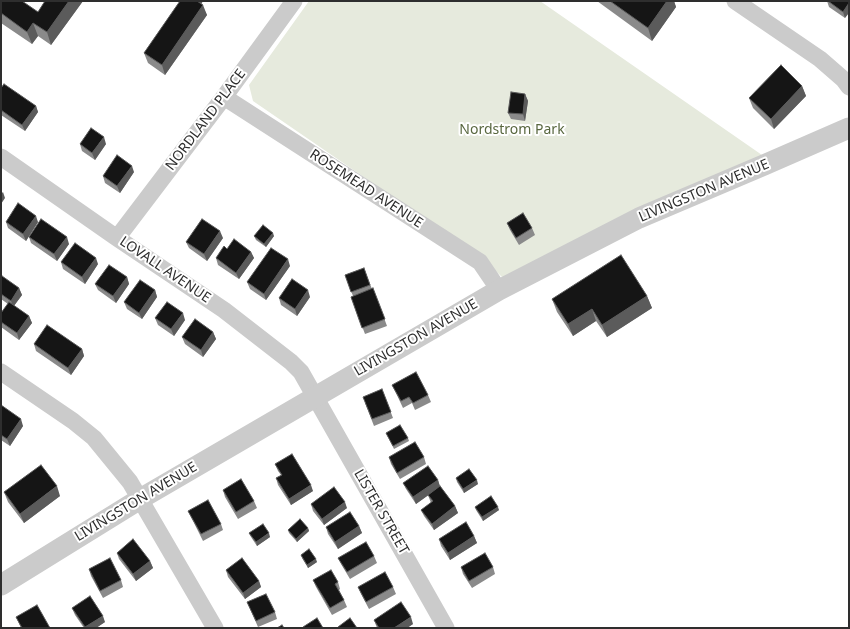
<!DOCTYPE html>
<html>
<head>
<meta charset="utf-8">
<style>
	body { margin:0 }
	#map { position:relative; width:850px; height:629px; overflow:hidden; background:#fff; font-family:"Noto Sans",sans-serif }
	canvas { display:block }
	.frame { position:absolute; inset:0; border:2px solid #2e2e2e; pointer-events:none }
</style>
</head>
<body>
<div id="map">
<canvas width="850" height="629"></canvas>
<div class="frame"></div>
</div>
<script>
const ctx = document.querySelector('canvas').getContext('2d');
ctx.lineJoin = 'round';
function paint(path, color) {
  ctx.fillStyle = color;
  ctx.fill(path, 'evenodd');
}
function toPath(rows) {
  const path = new Path2D();
  for (const r of rows) {
    path.moveTo(r[0], r[1]);
    for (let i = 2; i < r.length; i += 2) path.lineTo(r[i], r[i + 1]);
  }
  return path;
}
function stroke(path, color, width, dash) {
  ctx.strokeStyle = color;
  ctx.lineWidth = width;
  ctx.lineCap = dash ? 'butt' : 'round';
  ctx.setLineDash(dash || []);
  ctx.stroke(path);
}
function label(font, color, halo, rows, align = 'center') {
  ctx.font = font + ' "Noto Sans",sans-serif';
  ctx.lineWidth = 4;
  ctx.setLineDash([]);
  ctx.textBaseline = 'middle';
  ctx.strokeStyle = halo;
  ctx.fillStyle = color;
  for (const [text, x, y, turn = 0] of rows) {
    ctx.save();
    ctx.translate(x, y);
    ctx.rotate((+turn || 0) * Math.PI / 180);
    ctx.textAlign = isNaN(turn) ? turn : align;
    if (halo) ctx.strokeText(text, 0, 0);
    ctx.fillText(text, 0, 0);
    ctx.restore();
  }
}
const green = toPath([
	[309,1,540,1,762,155,503,278,480,256,467,247,352,169,253,101,249,85]
]);
const minor = toPath([
	[735,1,820,59,843,79,849,87],
	[224,97,480,262,499,290],
	[1,157,117,238,224,310,291,362,301,372,446,628],
	[117,238,224,97,294,1],
	[1,372,73,421,94,438,130,482,215,628]
]);
const tertiary = toPath([
	[1,585,140,499,499,290,639,218,764,165,849,128]
]);
const wall = toPath([
	[1,1,38,12,45,1,83,1,51,45,38,36,32,44,1,23],
	[180,1,203,1,201,4,207,15,165,75,148,63,144,53],
	[597,1,674,1,676,7,652,41],
	[827,1,849,1,845,18,829,7],
	[802,86,806,96,774,129,753,108,749,98],
	[1,88,36,106,38,112,25,131,1,115],
	[525,94,528,101,525,121,511,119,508,113],
	[80,144,106,144,95,160,82,151],
	[134,172,120,193,105,183,103,176],
	[6,222,38,222,26,241,8,228],
	[507,223,532,228,535,235,519,245,510,230],
	[254,236,274,236,266,247,256,240],
	[29,237,69,244,57,261,31,243],
	[223,238,207,261,189,248,186,242],
	[227,249,251,252,254,258,239,279,218,265,216,258],
	[61,262,98,264,85,284,63,269],
	[290,266,266,300,250,289,247,282],
	[364,268,372,289,373,288,387,326,365,334,351,297,353,296,345,275],
	[1,277,19,288,22,295,14,306,29,316,32,323,19,340,1,327,1,313,8,304,1,299],
	[127,277,129,284,116,303,98,290,95,284],
	[155,290,157,297,142,319,127,309,124,302],
	[647,296,652,308,607,337,596,321,573,336,557,312,552,299],
	[310,297,297,316,281,305,279,298],
	[155,318,185,320,174,336,158,325],
	[213,332,216,339,203,357,185,344,182,337],
	[34,344,82,349,84,356,71,375,36,351],
	[392,385,428,395,431,402,415,410,412,403,403,408,395,391],
	[382,389,393,418,374,426,365,403],
	[1,405,23,426,10,446,1,440],
	[386,433,408,438,409,441,394,449],
	[389,457,424,457,426,464,400,479,391,464],
	[275,464,313,491,291,505,278,485,276,478,281,475,278,471],
	[456,478,478,484,464,493,457,482],
	[438,480,440,486,455,506,458,513,434,530,424,516,421,510,431,503,428,495,416,504,406,489,403,483],
	[223,490,254,501,257,508,238,519,225,497],
	[4,492,60,496,24,523,8,502],
	[311,504,347,508,324,525,313,511],
	[475,507,499,510,483,521,476,510],
	[188,511,221,524,223,530,203,541],
	[359,526,362,533,338,549,328,534,326,527],
	[308,528,309,531,297,542,289,533,288,530],
	[249,533,270,537,257,546,251,537],
	[474,536,477,543,450,560,441,546,439,539],
	[117,553,150,561,153,568,136,581,119,559],
	[301,555,317,562,308,568,302,558],
	[374,556,377,563,350,579,341,564,338,558],
	[461,567,493,567,495,574,472,588,463,574],
	[89,569,121,580,123,587,103,598,91,576],
	[226,570,259,581,261,587,245,599,228,577],
	[313,580,338,582,340,589,339,590,344,600,347,607,332,615,316,587],
	[358,587,393,587,396,594,369,609,361,594],
	[247,602,275,612,277,619,258,627],
	[72,608,105,622,96,628,84,628,75,615],
	[16,617,50,628,21,628],
	[374,620,413,624,407,628,377,628]
]);
const shadedWall = toPath([
	[69,1,83,1,51,45,47,32],
	[195,1,203,1,198,9],
	[667,1,674,1,676,7,652,41,648,28],
	[849,3,849,13,845,18,843,12],
	[203,5,207,15,165,75,162,65],
	[33,23,38,36,32,44,27,32],
	[802,86,806,96,774,129,771,119],
	[525,94,528,101,525,121,523,114],
	[36,106,38,112,25,131,22,125],
	[104,137,106,144,95,160,92,153],
	[132,166,134,172,120,193,117,186],
	[3,192,5,198,1,204,1,194],
	[36,216,38,222,26,241,23,234],
	[220,231,223,238,207,261,204,254],
	[273,233,274,236,266,247,264,244],
	[67,237,69,244,57,261,54,254],
	[251,252,254,258,239,279,236,273],
	[96,258,98,264,85,284,82,277],
	[288,259,290,266,266,300,264,294],
	[127,277,129,284,116,303,113,296],
	[19,288,22,295,13,307,11,301],
	[155,290,157,297,142,319,139,313],
	[308,290,310,297,297,316,295,309],
	[647,296,652,308,607,337,602,325],
	[592,309,596,321,573,336,568,324],
	[183,313,185,320,174,336,171,329],
	[29,316,32,323,19,340,17,333],
	[213,332,216,339,203,357,201,350],
	[82,349,84,356,71,375,68,368],
	[21,419,23,426,10,446,7,439],
	[438,480,440,487,416,504,413,497],
	[477,480,478,484,464,493,463,489],
	[311,485,313,491,291,505,289,499],
	[57,486,60,496,24,523,20,514],
	[345,502,347,508,324,525,322,519],
	[455,506,458,513,434,530,432,524],
	[498,507,499,510,483,521,482,517],
	[359,526,362,533,338,549,335,542],
	[308,528,309,531,297,542,296,539],
	[269,533,270,537,257,546,256,542],
	[474,536,477,543,450,560,448,553],
	[316,559,317,562,308,568,307,565],
	[150,561,153,568,136,581,133,574],
	[259,581,261,587,245,599,243,593],
	[103,616,105,622,96,628,86,628,85,627],
	[411,617,413,624,407,628,394,628]
]);
const building = toPath([
	[1,1,22,1,38,12,45,1,69,1,47,32,33,23,27,32,1,13,1,1],
	[180,1,197,1,203,5,162,65,144,53,180,1],
	[610,1,667,1,648,28,610,1],
	[828,1,849,1,849,3,843,12,828,1],
	[781,65,802,86,771,119,749,98,781,65],
	[4,84,36,106,22,125,1,110,1,88,4,84],
	[511,92,525,94,523,114,508,113,511,92],
	[91,128,104,137,92,153,80,144,91,128],
	[117,155,132,166,117,186,103,176,117,155],
	[18,203,36,216,23,234,6,222,18,203],
	[523,213,532,228,516,238,507,223,523,213],
	[41,219,67,237,54,254,29,237,41,219],
	[202,219,220,231,204,254,186,242,202,219],
	[263,225,273,233,264,244,254,236,263,225],
	[234,239,251,252,236,273,216,258,224,246,227,249,234,239],
	[75,243,96,258,82,277,61,262,75,243],
	[271,248,288,259,264,294,247,282,271,248],
	[621,255,647,296,602,325,592,309,568,324,552,299,621,255],
	[109,265,127,277,113,296,95,284,109,265],
	[364,268,370,285,351,292,345,275,364,268],
	[2,276,19,288,11,301,1,294,1,277,2,276],
	[292,279,308,290,295,309,279,298,292,279],
	[140,280,155,290,139,313,124,302,140,280],
	[373,288,385,319,362,328,351,297,373,288],
	[9,302,29,316,17,333,1,322,1,313,9,302],
	[167,302,183,313,171,329,155,318,167,302],
	[195,319,213,332,201,350,182,337,195,319],
	[47,325,82,349,68,368,34,344,47,325],
	[416,372,428,395,413,403,409,397,401,401,392,385,416,372],
	[382,389,391,412,372,419,363,397,382,389],
	[1,405,21,419,7,439,1,435,1,405],
	[400,425,408,438,393,446,386,433,400,425],
	[415,442,424,457,397,473,389,457,415,442],
	[292,454,311,485,289,499,276,478,282,475,275,464,292,454],
	[41,465,57,486,20,514,4,492,41,465],
	[428,466,438,480,413,497,403,483,428,466],
	[469,469,477,480,463,489,456,478,469,469],
	[241,479,254,501,236,512,223,490,241,479],
	[440,486,455,506,432,524,421,510,433,501,428,495,440,486],
	[334,487,345,502,322,519,311,504,334,487],
	[491,496,498,507,482,517,475,507,491,496],
	[208,500,221,524,201,534,188,511,208,500],
	[350,512,359,526,335,542,326,527,350,512],
	[300,519,308,528,296,539,288,530,300,519],
	[466,522,474,536,448,553,439,539,466,522],
	[263,524,269,533,256,542,249,533,263,524],
	[133,539,150,561,133,574,117,553,133,539],
	[366,542,374,556,347,572,338,558,366,542],
	[309,549,316,559,307,565,301,555,309,549],
	[485,553,493,567,469,581,461,567,485,553],
	[110,558,121,580,100,591,89,569,110,558],
	[242,558,259,581,243,593,226,570,242,558],
	[331,570,338,582,335,584,344,600,330,608,313,580,331,570],
	[385,572,393,587,366,602,358,587,385,572],
	[266,594,275,612,256,621,247,602,266,594],
	[90,596,103,616,85,627,72,608,90,596],
	[401,602,411,617,394,628,379,628,374,620,401,602],
	[37,605,50,628,22,628,16,617,37,605],
	[317,618,323,628,304,628,303,627,317,618],
	[350,618,357,628,339,628,338,627,350,618],
	[282,625,284,628,277,628,282,625]
]);
const streetNames = [
	["NORDLAND PLACE",206,120,-53],
	["ROSEMEAD AVENUE",366,189,33],
	["LIVINGSTON AVENUE",704,191,-23],
	["LOVALL AVENUE",165,270,34],
	["LIVINGSTON AVENUE",416,338,-30],
	["LIVINGSTON AVENUE",136,502,-31],
	["LISTER STREET",381,512,60]
];
const parkNames = [
	["Nordstrom Park",512,130]
];
paint(green, '#e6eadd');
stroke(minor, '#cbcbcb', 17);
stroke(tertiary, '#cbcbcb', 21);
paint(wall, '#8a8a8a');
paint(shadedWall, '#5b5b5b');
paint(building, '#151515');
stroke(building, '#5b5b5b', 1);
label('14px', '#2e2e2e', '#fff', streetNames);
label('14px', '#58673f', '#fff', parkNames);
</script>
</body>
</html>
